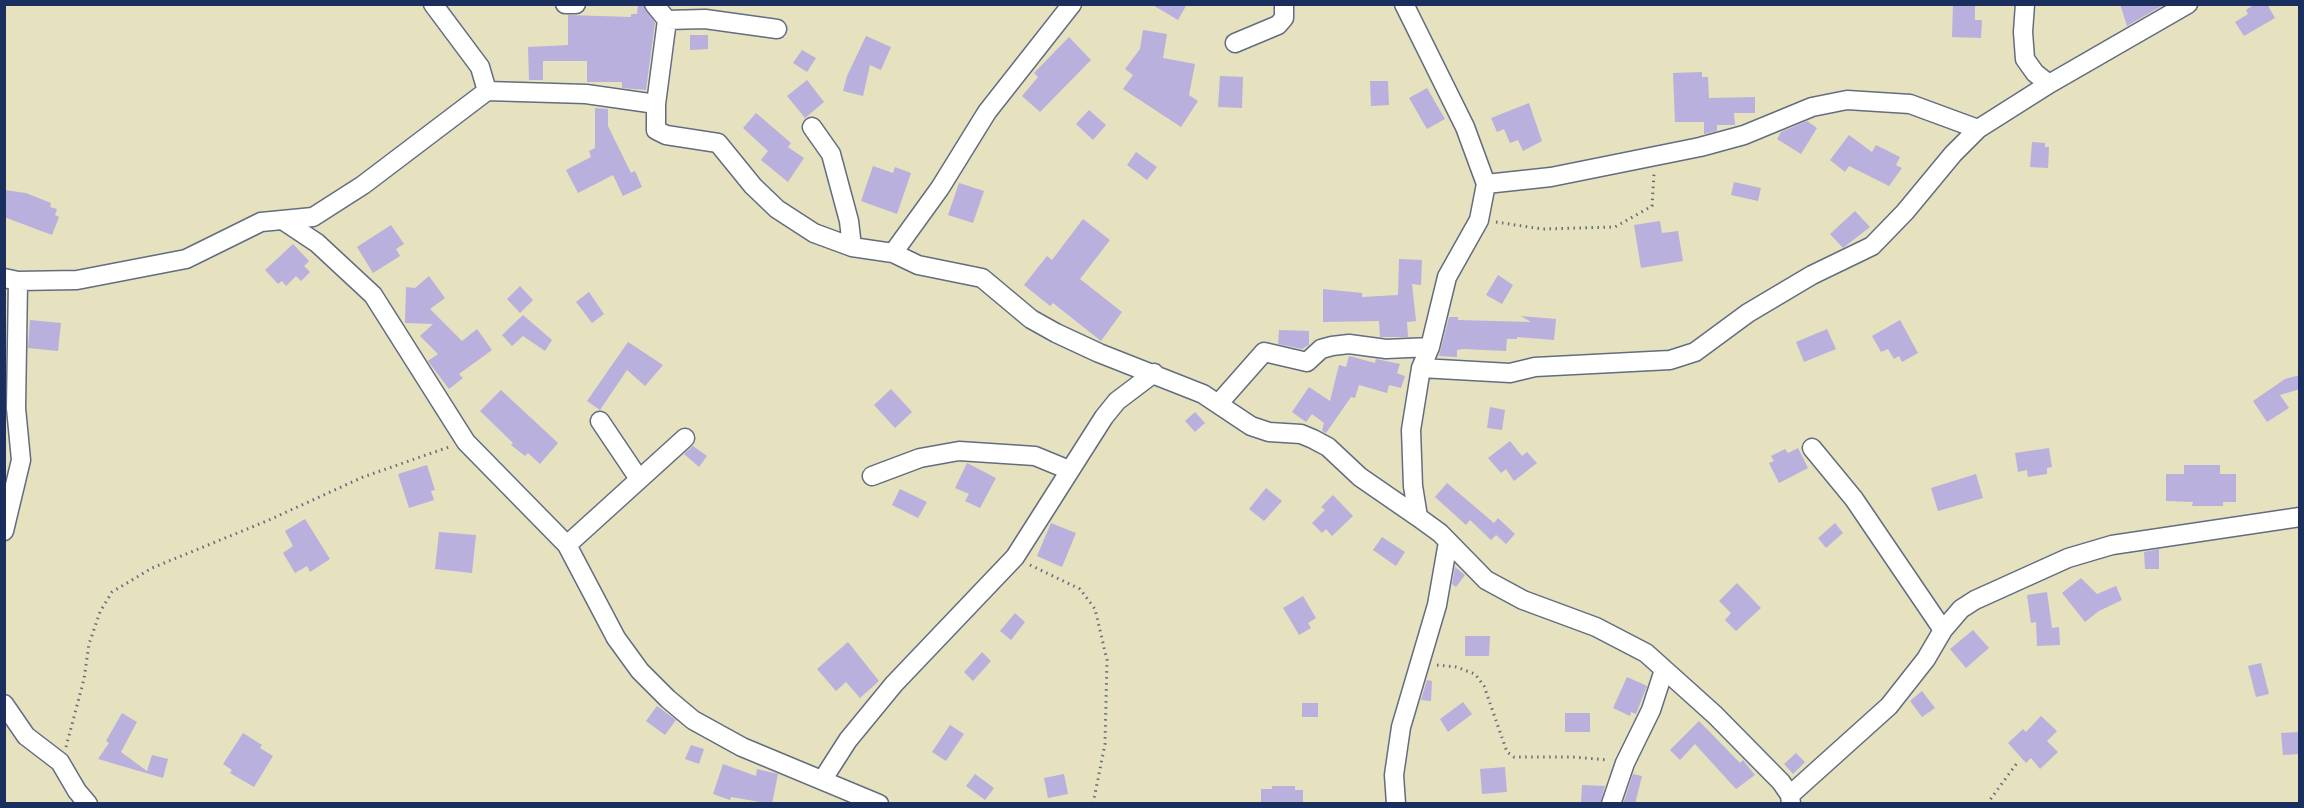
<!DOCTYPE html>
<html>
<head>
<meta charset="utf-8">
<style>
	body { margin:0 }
	#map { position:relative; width:2304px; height:808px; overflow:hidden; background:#e6e1be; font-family:Delius,sans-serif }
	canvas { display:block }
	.frame { position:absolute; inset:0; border:6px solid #1b2f5e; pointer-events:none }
</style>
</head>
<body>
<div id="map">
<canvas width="2304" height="808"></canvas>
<div class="frame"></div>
</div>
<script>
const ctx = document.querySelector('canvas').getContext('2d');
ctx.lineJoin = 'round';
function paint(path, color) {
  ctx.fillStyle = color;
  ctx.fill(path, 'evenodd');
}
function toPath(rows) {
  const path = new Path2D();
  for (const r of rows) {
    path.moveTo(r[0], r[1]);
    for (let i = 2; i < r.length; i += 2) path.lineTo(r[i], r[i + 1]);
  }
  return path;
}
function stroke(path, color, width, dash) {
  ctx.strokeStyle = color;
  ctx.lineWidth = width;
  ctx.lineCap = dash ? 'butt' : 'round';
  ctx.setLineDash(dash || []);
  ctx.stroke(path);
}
const building = toPath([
	[638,4,643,4,655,23,646,90,622,88,622,82,587,82,587,61,543,61,543,80,529,80,528,47,568,45,568,15,631,17,631,14,637,14],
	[1151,4,1187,4,1178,20],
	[1953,4,1975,4,1975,20,1982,20,1981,38,1952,37],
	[2120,4,2165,4,2127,26],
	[2255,4,2267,4,2275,18,2244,36,2235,22,2248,14,2246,10],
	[1143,30,1167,34,1163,58,1195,64,1189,95,1198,101,1181,127,1123,89,1133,75,1125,69,1140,49],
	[690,35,708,35,708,49,690,50],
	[866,36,891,47,881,70,870,65,863,96,843,91,847,76],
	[1069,37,1091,60,1040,112,1022,96,1038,77,1034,73],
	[802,50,816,58,807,72,793,63],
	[1702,72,1702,77,1708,77,1709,98,1755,97,1755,113,1734,113,1735,125,1717,125,1717,131,1704,134,1704,122,1675,122,1673,73],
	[1220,76,1243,77,1242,108,1218,107],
	[807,80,824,102,805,118,787,96],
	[1370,81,1388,81,1389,105,1371,106],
	[1427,88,1445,119,1427,129,1409,98],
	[1529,103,1542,141,1523,151,1518,140,1510,143,1504,129,1497,132,1491,118],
	[595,108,608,109,608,126,631,173,635,171,642,187,623,196,613,175,578,193,566,170,591,157,589,151,595,148],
	[1089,110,1106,125,1093,140,1076,124],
	[756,113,791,143,788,147,804,158,788,182,761,160,768,151,743,128],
	[1807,121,1817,128,1801,154,1777,139,1781,132],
	[1849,135,1872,152,1876,145,1900,157,1896,165,1902,168,1889,186,1849,166,1845,172,1830,160],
	[2032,142,2045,143,2045,147,2049,147,2048,168,2030,167],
	[1136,152,1157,167,1147,180,1127,165],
	[873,166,893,173,895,167,911,173,897,214,861,201],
	[1734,182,1761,188,1758,201,1731,195],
	[959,183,984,191,973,223,948,215],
	[4,190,26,193,51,203,50,207,57,209,55,215,59,217,52,235,4,217],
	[1855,211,1870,227,1843,248,1830,234],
	[1083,219,1110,240,1080,279,1122,312,1101,341,1053,303,1050,306,1024,285,1047,256,1052,260],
	[1660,221,1662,233,1678,231,1683,261,1641,268,1634,225],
	[391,225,404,244,396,249,400,256,373,273,357,247],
	[293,244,309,261,304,266,310,272,301,281,296,276,286,286,282,281,278,284,265,270],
	[1399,259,1422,260,1421,285,1412,284,1416,321,1407,322,1408,337,1380,337,1379,321,1323,322,1323,289,1362,293,1362,297,1398,295],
	[1498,275,1513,285,1502,304,1486,295],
	[429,276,445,298,430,309,462,341,477,329,492,350,459,374,463,378,449,389,428,361,438,354,420,336,433,324,405,323,406,287,415,288],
	[520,286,533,300,520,313,507,299],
	[589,292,604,314,592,323,576,302],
	[523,315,552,340,545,351,523,336,512,346,502,335],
	[1521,316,1556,319,1554,340,1517,337,1517,339,1507,339,1506,351,1463,349,1457,350,1457,357,1439,356,1449,317,1458,317,1458,320,1531,322],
	[30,320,61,323,58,351,28,348],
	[1900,320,1918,353,1902,362,1899,356,1894,359,1888,349,1881,352,1872,336],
	[1827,329,1836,349,1804,362,1796,342],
	[1279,330,1309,331,1309,345,1302,349,1278,344],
	[628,342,663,365,645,386,627,370,600,410,587,401],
	[1349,356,1375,363,1376,359,1400,364,1397,373,1405,376,1401,388,1389,385,1387,393,1359,385,1355,398,1351,397,1326,433,1322,431,1324,423,1312,414,1306,422,1292,412,1309,387,1330,401,1339,365,1346,367],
	[2300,375,2300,389,2280,395,2289,408,2267,422,2253,401,2285,379],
	[891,389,912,412,895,428,874,405],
	[501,390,558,443,540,464,528,453,525,456,511,445,513,443,480,411],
	[1490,407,1505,410,1502,430,1487,428],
	[1195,412,1205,423,1195,432,1185,421],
	[1510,441,1522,456,1527,452,1537,463,1514,481,1506,469,1501,473,1488,458],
	[693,446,707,456,699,467,684,454],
	[1798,448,1808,468,1779,483,1769,463,1774,461,1771,456,1785,449,1788,453],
	[2049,448,2052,467,2047,468,2047,474,2028,477,2027,470,2018,472,2015,453],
	[967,463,996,478,980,508,965,501,969,494,955,488],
	[427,465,435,490,431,491,434,500,409,508,398,474],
	[2184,465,2220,465,2220,474,2236,474,2236,502,2223,502,2223,506,2192,506,2193,502,2166,501,2166,474,2184,474],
	[1976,474,1983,498,1938,511,1931,488],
	[1447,483,1494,523,1498,518,1515,534,1506,544,1496,535,1491,540,1470,520,1466,525,1435,497],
	[1266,488,1282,501,1264,521,1249,509],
	[900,489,927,502,918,518,892,505],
	[1333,495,1353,516,1332,536,1326,529,1322,533,1312,523,1325,510,1321,507],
	[305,519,330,559,310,572,307,566,295,573,283,553,293,546,285,531],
	[1051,523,1076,533,1062,567,1037,556],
	[1835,523,1843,533,1826,548,1818,538],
	[439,532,476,535,472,573,435,569],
	[1382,537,1405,552,1396,566,1373,550],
	[2159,549,2159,569,2145,569,2144,552],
	[1455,567,1465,575,1456,587,1452,584],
	[2081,578,2097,594,2116,586,2122,600,2099,611,2085,622,2062,593],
	[1737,583,1761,608,1736,631,1725,620,1731,613,1719,601],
	[2047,592,2052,628,2059,627,2060,645,2037,646,2036,622,2031,623,2027,595],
	[1303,596,1316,618,1308,623,1311,628,1299,635,1283,608],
	[1015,613,1025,622,1011,640,1000,631],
	[1973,630,1989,648,1966,668,1950,649],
	[1465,636,1490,636,1489,656,1465,656],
	[848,642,879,681,860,698,846,682,836,691,817,669],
	[982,652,991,661,973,681,964,672],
	[2261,663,2269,694,2256,697,2248,666],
	[1627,677,1647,686,1636,714,1631,712,1630,716,1613,708],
	[1427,680,1432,681,1431,701,1421,700],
	[1922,691,1935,708,1922,717,1910,701],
	[1463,702,1472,714,1448,732,1440,719],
	[1302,703,1318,703,1318,717,1302,717],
	[657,706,676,720,665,735,646,721],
	[122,713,137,722,121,752,147,771,152,755,168,759,163,778,98,759,109,743,106,741],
	[1565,713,1590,713,1590,732,1565,732],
	[2041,716,2057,731,2047,741,2058,752,2040,769,2031,758,2026,763,2008,743,2023,729,2026,732],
	[1699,721,1740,763,1743,760,1755,775,1736,789,1695,744,1680,760,1670,750],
	[950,725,964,734,946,761,932,752],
	[2300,732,2300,754,2283,755,2281,733],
	[243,733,262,745,260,748,273,756,254,787,230,773,232,770,223,764],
	[691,745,704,749,699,764,685,759],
	[1796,753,1805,762,1793,774,1784,764],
	[723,764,756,776,757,769,778,774,772,804,731,797,730,800,713,794],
	[1505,767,1507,792,1482,794,1480,769],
	[975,774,994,788,985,800,966,786],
	[1064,774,1068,794,1048,798,1044,778],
	[1633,774,1642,776,1635,804,1623,804],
	[1582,785,1605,786,1600,804,1581,804],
	[1272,786,1295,786,1295,790,1303,790,1303,804,1261,804,1261,789,1272,789]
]);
const path = toPath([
	[1496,222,1542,229,1615,227,1652,206,1654,174],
	[1030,565,1080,589,1095,609,1107,660,1105,744,1093,804],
	[1437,665,1456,667,1475,674,1484,686,1507,752,1514,757,1572,757,1608,760],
	[66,747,84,679,89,644,100,612,112,592,152,568,269,520,363,477,449,447],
	[1987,804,2017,763]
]);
const street = toPath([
	[433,4,480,67,487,91],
	[565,4,576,4],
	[654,4,667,20,656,104],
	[1404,4,1465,127,1486,184,1479,220,1447,277,1430,347,1421,368,1411,430,1413,486,1418,517,1440,533,1486,580,1523,600,1596,627,1646,653,1715,715,1781,782,1790,795,1791,804],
	[2025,4,2023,32,2025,59,2035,73,2049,84],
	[667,20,705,19,777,29],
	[1235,43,1278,25,1284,18,1284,4],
	[812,127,831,154,849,221,852,247],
	[1486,184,1551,177,1700,147,1744,135,1812,107,1847,100,1910,104,1978,129],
	[284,221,317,243,373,295,466,442,567,545,616,638,640,671,668,699,693,720,742,747,879,804],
	[893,253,940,188,987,112,1072,4],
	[4,278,18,281,77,280,186,259,261,222,313,217,363,185,487,91,586,94,656,104,656,130,666,135,718,143,753,186,777,209,814,233,852,247,893,253,918,265,982,278,1031,319,1056,333,1099,353,1203,394,1251,426,1269,432,1301,434,1313,439,1328,447,1360,477,1418,517],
	[1421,368,1510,373,1535,367,1670,360,1695,352,1748,313,1812,275,1872,246,1905,212,1953,154,1978,129,2049,84,2188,4],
	[1219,403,1264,352,1307,362,1321,349,1332,346,1349,344,1386,349,1430,347],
	[600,421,639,479],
	[1812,448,1854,499,1943,630],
	[872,476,920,458,959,451,1035,456,1069,470],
	[4,531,21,460,16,408,18,281],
	[567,545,685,438],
	[4,704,26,736,60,762,77,791,88,804],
	[823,779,848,740,894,684,1015,557,1104,417,1117,401,1154,373],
	[1790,795,1889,706,1926,659,1943,630,1961,609,1975,600,2068,558,2112,545,2300,517],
	[1396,804,1394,775,1401,727,1437,605,1448,542],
	[1611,804,1625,763,1651,710,1664,670]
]);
paint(building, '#b9b0dd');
stroke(street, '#626d80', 21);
stroke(path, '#626d80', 3, [1.5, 4.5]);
stroke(street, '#fff', 18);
</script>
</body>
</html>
